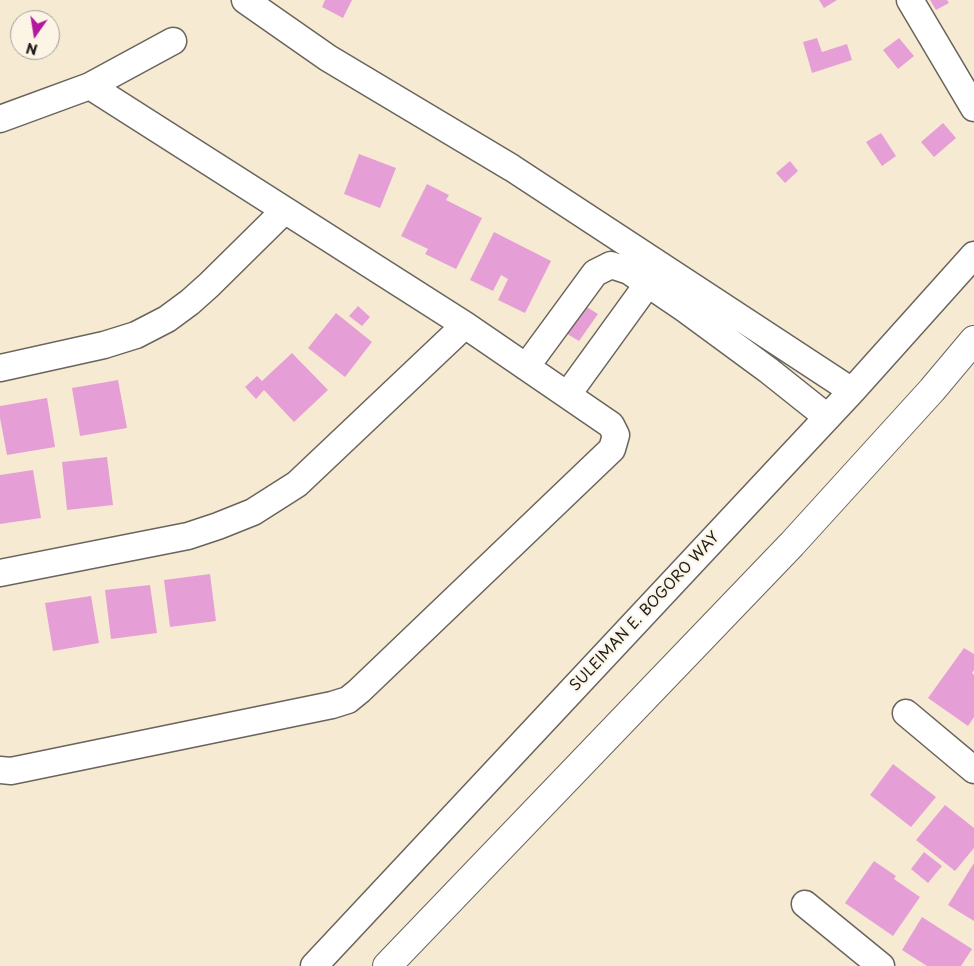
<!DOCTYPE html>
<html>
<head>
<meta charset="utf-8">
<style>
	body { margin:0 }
	#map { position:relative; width:974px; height:966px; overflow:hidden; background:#f7ead3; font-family:"Playpen Sans",sans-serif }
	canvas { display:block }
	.north { position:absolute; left:10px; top:10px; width:50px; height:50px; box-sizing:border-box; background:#fcf5e5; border:1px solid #a29e95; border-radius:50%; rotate:193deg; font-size:14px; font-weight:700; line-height:20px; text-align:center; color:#1c1c1c }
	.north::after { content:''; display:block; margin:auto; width:18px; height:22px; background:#b5179e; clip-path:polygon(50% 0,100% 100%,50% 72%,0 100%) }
</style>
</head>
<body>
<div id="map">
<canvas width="974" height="966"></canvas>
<div class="north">N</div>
</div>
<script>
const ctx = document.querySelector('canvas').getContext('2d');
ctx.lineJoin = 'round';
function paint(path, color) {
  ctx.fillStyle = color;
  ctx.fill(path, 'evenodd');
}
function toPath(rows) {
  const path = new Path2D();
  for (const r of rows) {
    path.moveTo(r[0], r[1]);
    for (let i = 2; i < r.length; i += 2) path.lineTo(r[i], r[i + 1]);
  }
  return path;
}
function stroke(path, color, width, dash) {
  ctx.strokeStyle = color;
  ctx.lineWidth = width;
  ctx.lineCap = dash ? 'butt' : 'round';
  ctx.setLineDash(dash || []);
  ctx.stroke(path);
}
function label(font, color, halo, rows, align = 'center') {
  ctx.font = font + ' "Playpen Sans",sans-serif';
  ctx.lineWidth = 4.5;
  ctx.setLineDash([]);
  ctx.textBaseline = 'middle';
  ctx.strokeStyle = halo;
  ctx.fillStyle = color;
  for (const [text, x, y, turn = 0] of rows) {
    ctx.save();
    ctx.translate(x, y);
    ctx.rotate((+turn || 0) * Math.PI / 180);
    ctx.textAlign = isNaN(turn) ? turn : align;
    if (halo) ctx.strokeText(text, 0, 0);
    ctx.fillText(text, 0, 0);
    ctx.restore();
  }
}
const building = toPath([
	[325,0,352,0,343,18,322,7],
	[819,0,837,0,824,8],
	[930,0,947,0,949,3,936,10],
	[817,38,822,52,847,44,852,60,812,73,803,42],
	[899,38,914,56,898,69,883,50],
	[943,123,956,138,934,157,921,142],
	[881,133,896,156,882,166,866,142],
	[359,154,396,168,380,208,344,194],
	[790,161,798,171,785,183,776,173],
	[427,184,449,195,446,200,482,218,456,269,425,254,428,249,401,236],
	[494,232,551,261,525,313,498,300,508,279,501,275,493,291,470,280],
	[582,304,598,314,579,341,564,332],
	[358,306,370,317,362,326,349,316],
	[336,313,372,342,345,377,308,348],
	[292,353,328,390,294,422,264,390,256,399,245,387,257,376,262,381],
	[118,380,127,428,80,436,72,388],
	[47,398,55,447,7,455,0,418,0,406],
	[107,457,113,505,67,510,62,462],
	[33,470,41,518,0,524,0,475],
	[210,574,216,621,170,627,164,580],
	[150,585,157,633,111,639,105,590],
	[91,596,99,643,53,651,45,603],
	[964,648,974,654,974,670,972,673,974,675,974,717,968,726,928,698],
	[893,764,936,797,911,827,870,795],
	[945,805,974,828,974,848,955,871,916,840],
	[924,852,942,866,928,883,911,869],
	[874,861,896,876,894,879,920,897,893,936,845,903],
	[974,863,974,921,948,905],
	[922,917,972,949,961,966,927,966,902,950]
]);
const minor = toPath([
	[245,0,328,58,512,168,852,391],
	[910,0,974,108],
	[0,119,90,86,173,41],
	[526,367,595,273,611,265,629,271,685,309,768,370,827,417],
	[0,368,104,345,136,335,167,319,190,302,209,285,284,211],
	[568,394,647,285],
	[0,573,188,536,218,526,253,512,297,484,465,325],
	[906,713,974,770],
	[0,770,11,771,332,705,348,700,359,691,612,449,616,435,611,425,465,325,90,86],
	[805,904,881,966],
	[314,966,852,391,974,255]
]);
const major = toPath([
	[387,966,792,544,932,390,974,340]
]);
const streetNames = [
	["SULEIMAN E. BOGORO WAY",645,612,-47]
];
paint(building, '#e59fd6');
stroke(minor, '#69645c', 29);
stroke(major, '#69645c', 30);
stroke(minor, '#fff', 26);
stroke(major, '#fff', 28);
label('15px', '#1c1c1c', '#fcf5e5', streetNames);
</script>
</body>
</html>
